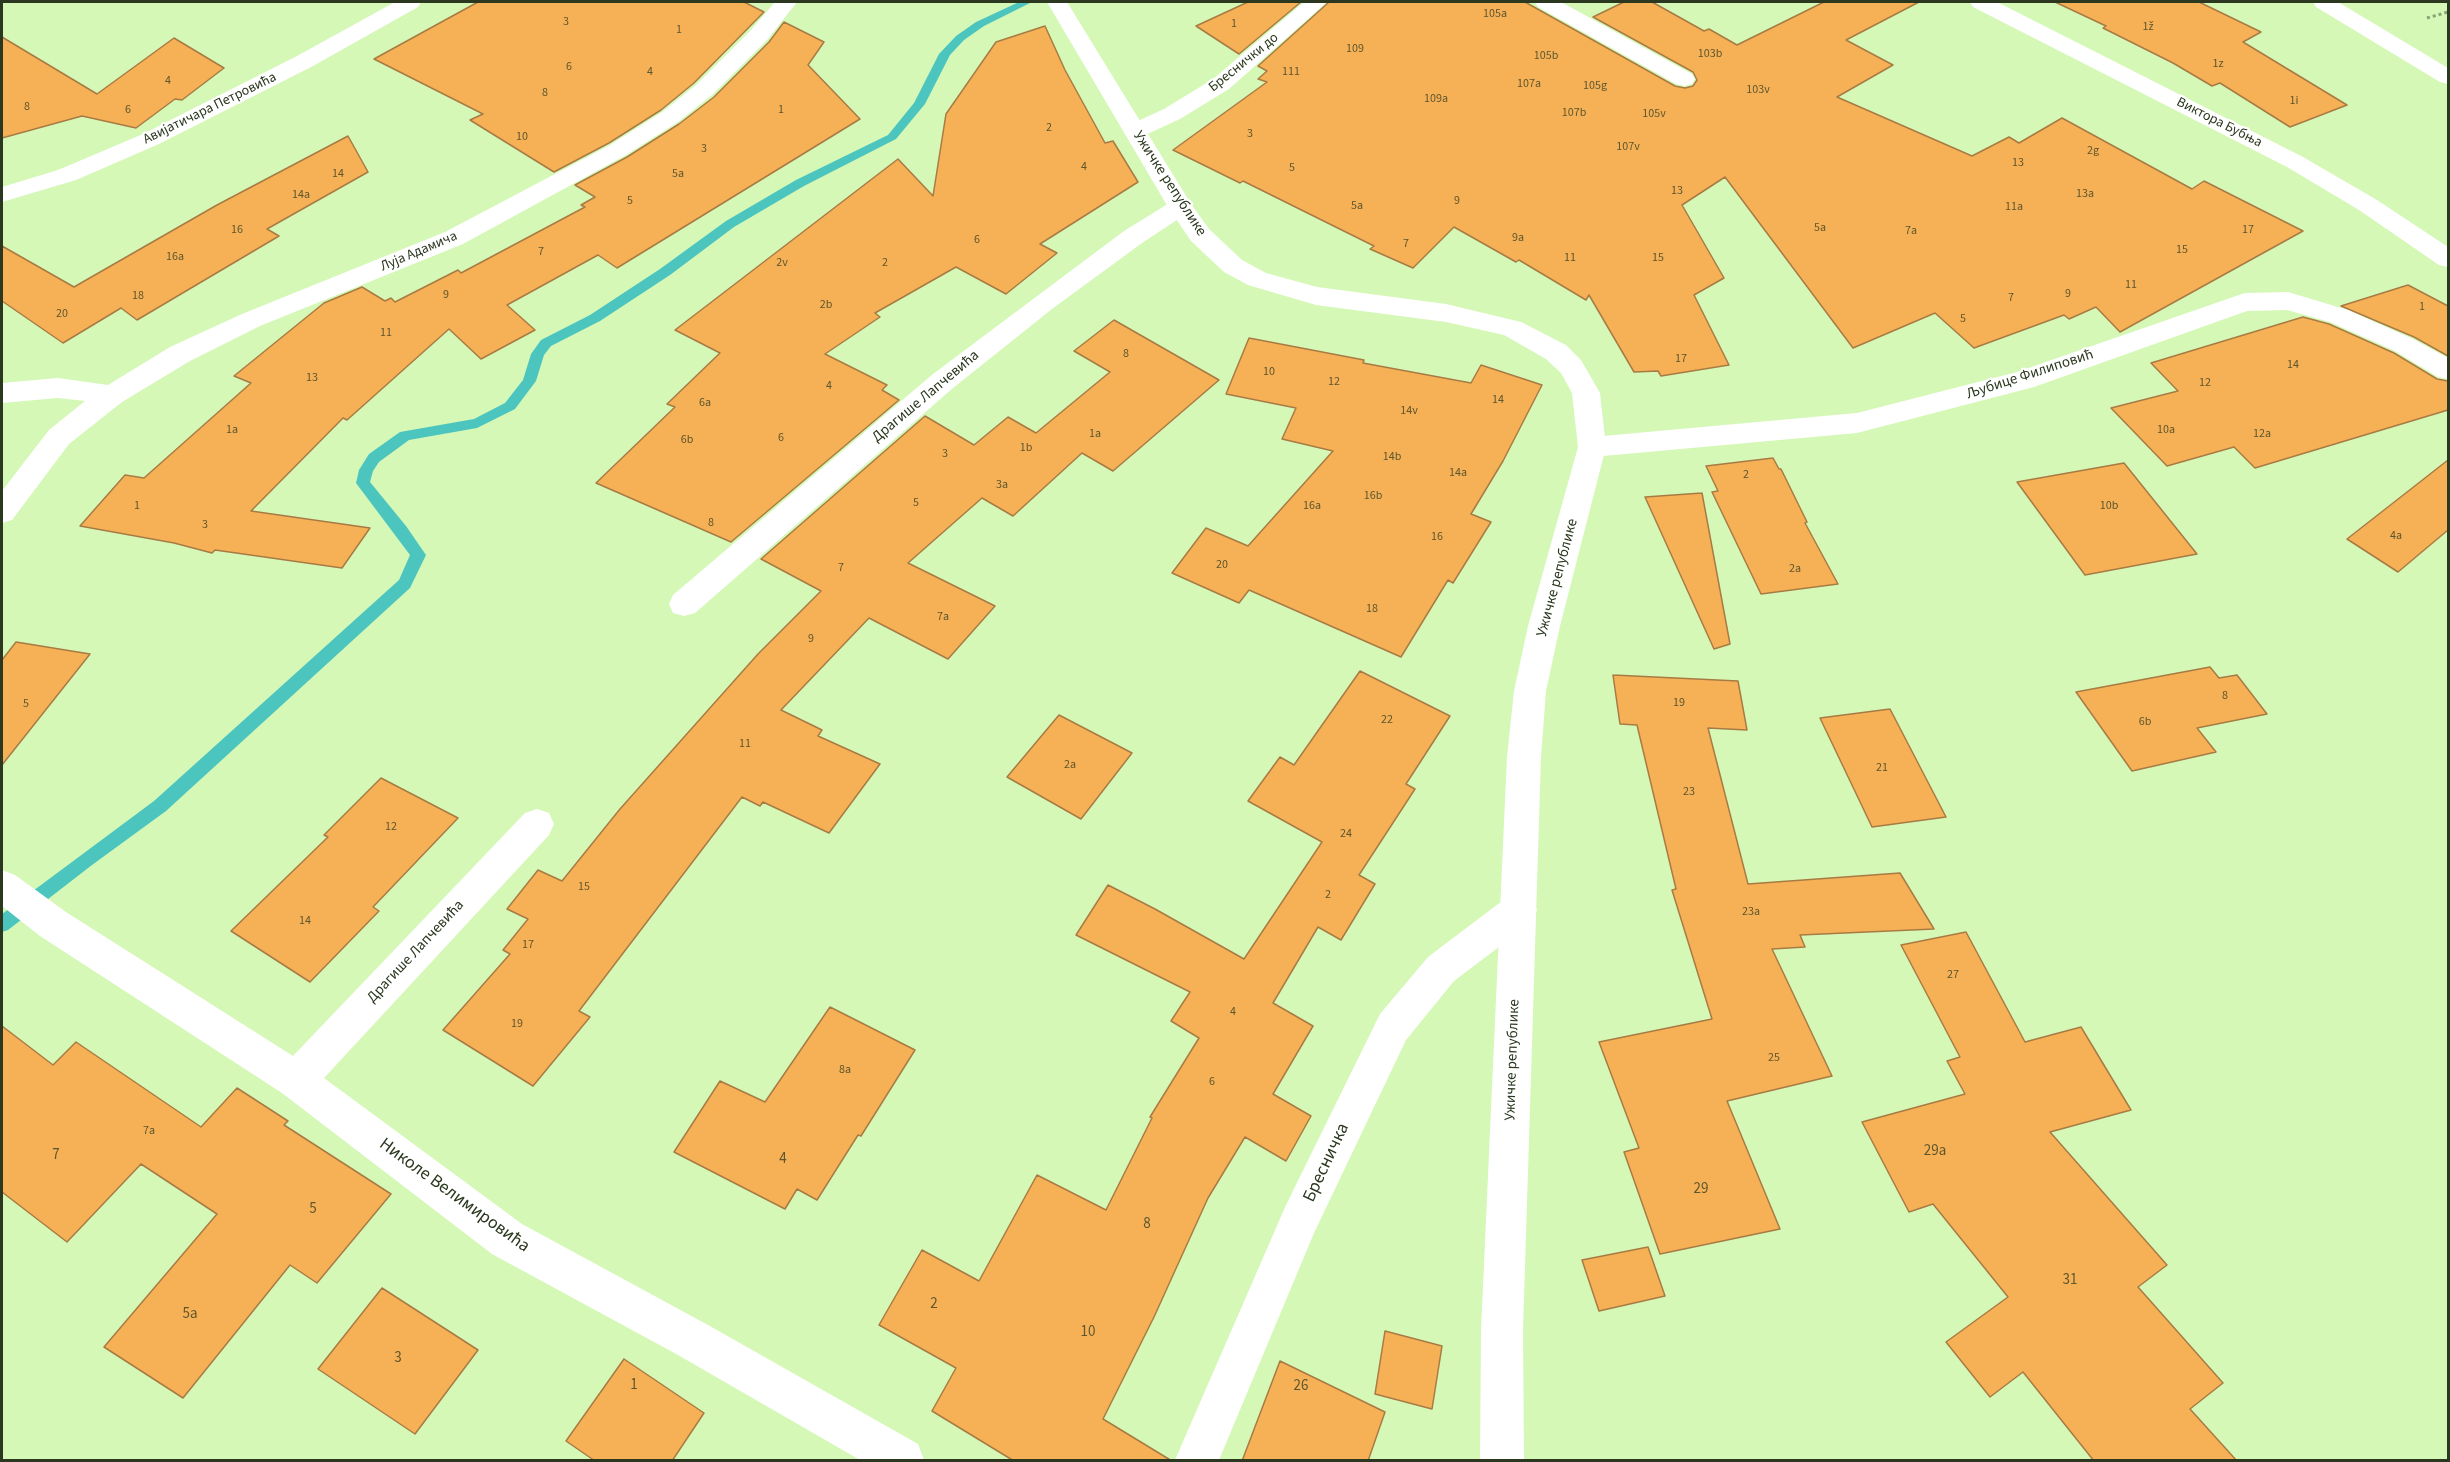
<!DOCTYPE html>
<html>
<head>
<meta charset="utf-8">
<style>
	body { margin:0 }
	#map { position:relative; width:2450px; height:1462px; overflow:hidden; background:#d5f8b7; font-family:"Source Sans 3",sans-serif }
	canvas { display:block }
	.frame { position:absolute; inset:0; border:3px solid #2b381f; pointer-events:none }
</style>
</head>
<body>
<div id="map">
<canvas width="2450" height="1462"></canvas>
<div class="frame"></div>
</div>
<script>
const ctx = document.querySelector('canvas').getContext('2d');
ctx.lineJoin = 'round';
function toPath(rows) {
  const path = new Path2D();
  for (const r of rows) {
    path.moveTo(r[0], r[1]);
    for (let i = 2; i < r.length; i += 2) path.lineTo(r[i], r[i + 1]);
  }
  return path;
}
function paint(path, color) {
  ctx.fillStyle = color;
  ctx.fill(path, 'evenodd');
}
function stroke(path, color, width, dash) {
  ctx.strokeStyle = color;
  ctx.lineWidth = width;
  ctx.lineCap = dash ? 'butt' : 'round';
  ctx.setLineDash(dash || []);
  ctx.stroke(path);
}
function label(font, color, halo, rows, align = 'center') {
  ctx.font = font + ' "Source Sans 3",sans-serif';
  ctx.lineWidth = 4.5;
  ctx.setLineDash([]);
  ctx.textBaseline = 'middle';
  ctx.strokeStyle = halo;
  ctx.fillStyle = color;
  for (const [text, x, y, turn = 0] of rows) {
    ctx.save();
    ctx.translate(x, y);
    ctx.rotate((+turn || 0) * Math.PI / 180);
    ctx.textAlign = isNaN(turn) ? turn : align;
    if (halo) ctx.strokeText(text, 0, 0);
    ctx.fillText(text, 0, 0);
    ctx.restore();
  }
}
const stream = toPath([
	[1019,2,1032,2,984,26,964,40,950,55,925,104,896,139,804,186,734,227,670,275,600,321,551,346,544,355,536,381,515,409,477,428,409,440,379,462,373,471,370,482,406,526,426,555,410,588,166,811,92,865,8,930,2,932,2,914,154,801,399,580,410,555,356,483,359,470,369,454,400,432,474,419,505,403,523,380,531,354,541,340,590,315,660,269,726,221,796,180,888,135,914,103,939,54,956,36,976,22,1019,2]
]);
const building = toPath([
	[478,2,744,2,764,12,694,83,661,110,609,143,554,172,470,120,483,114,374,59,478,2],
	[1248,2,1301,2,1239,54,1196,26,1248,2],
	[1329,2,1525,2,1675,86,1685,88,1693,86,1697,80,1693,72,1593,17,1624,2,1652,2,1704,31,1709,29,1737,45,1824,2,1919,2,1846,40,1893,65,1837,97,1972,156,2009,137,2019,143,2062,118,2192,189,2204,181,2303,231,2120,332,2096,307,2069,319,2064,315,1974,348,1935,313,1853,348,1725,177,1682,205,1724,278,1694,295,1729,365,1661,376,1658,371,1634,372,1589,295,1586,300,1519,260,1516,262,1454,227,1413,268,1370,249,1374,246,1243,181,1240,183,1173,150,1267,82,1258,79,1267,71,1258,66,1329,2],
	[2055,2,2199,2,2261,32,2243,42,2347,105,2290,127,2220,83,2212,86,2173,63,2103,28,2106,26,2055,2],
	[784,22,824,42,808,65,860,119,617,268,598,255,507,305,535,330,481,359,449,329,347,420,343,418,251,511,370,528,342,568,215,550,212,553,174,543,80,526,125,475,144,478,251,383,234,376,324,303,362,287,385,301,391,298,395,302,458,270,461,273,585,207,581,205,595,197,575,185,627,157,679,124,714,97,769,42,784,22],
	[1045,26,1065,70,1105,143,1113,141,1138,182,1040,244,1057,253,1006,294,956,267,875,313,880,317,825,354,887,385,882,390,899,400,731,542,596,483,675,407,667,404,720,353,675,330,898,159,933,196,946,114,996,42,1045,26],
	[2,37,97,94,174,38,224,68,182,100,175,99,136,128,82,116,2,138,2,37],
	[348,136,368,172,267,229,279,236,137,320,121,308,63,343,2,301,2,246,74,287,217,205,348,136],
	[2408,285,2448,306,2448,356,2414,337,2341,306,2408,285],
	[2303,317,2329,324,2394,353,2437,379,2448,381,2448,410,2255,468,2234,447,2167,466,2111,408,2178,391,2151,363,2303,317],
	[1114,320,1219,380,1113,471,1082,453,1013,516,982,498,908,563,995,606,948,659,869,618,781,710,822,730,818,736,880,764,829,833,763,802,760,806,742,797,579,1011,590,1017,533,1086,443,1030,510,954,503,950,528,919,507,909,538,870,562,881,620,809,758,654,821,591,761,559,925,416,974,445,1008,417,1036,433,1110,372,1074,351,1114,320],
	[1249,338,1364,360,1363,363,1471,383,1481,365,1542,385,1503,461,1471,514,1491,522,1453,583,1448,580,1401,657,1249,590,1239,603,1172,573,1206,528,1248,546,1333,451,1282,439,1296,408,1226,394,1249,338],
	[1773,458,1779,469,1781,469,1807,522,1805,523,1838,584,1761,594,1712,492,1718,491,1706,466,1773,458],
	[2448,460,2448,530,2398,572,2347,539,2448,460],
	[2124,463,2197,554,2085,575,2017,482,2124,463],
	[1702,493,1730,644,1714,649,1645,497,1702,493],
	[16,642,90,654,2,765,2,660,16,642],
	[2210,667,2219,678,2237,675,2267,714,2197,728,2216,752,2132,771,2076,692,2210,667],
	[1360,671,1450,716,1406,784,1415,789,1359,875,1375,884,1341,940,1318,927,1273,1003,1313,1026,1273,1094,1311,1116,1286,1161,1245,1137,1208,1198,1154,1317,1103,1419,1172,1461,1014,1461,932,1411,956,1368,879,1325,922,1250,979,1281,1037,1175,1106,1210,1152,1118,1150,1117,1199,1038,1171,1021,1190,992,1076,935,1108,885,1155,909,1244,959,1322,842,1248,801,1280,757,1294,765,1360,671],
	[1613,675,1738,681,1747,730,1708,728,1748,884,1900,873,1934,929,1800,935,1805,947,1772,949,1832,1076,1727,1101,1780,1229,1660,1254,1624,1152,1639,1148,1599,1042,1712,1019,1672,890,1676,889,1637,725,1620,724,1613,675],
	[1890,709,1946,817,1872,827,1820,718,1890,709],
	[1059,715,1132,753,1081,819,1007,777,1059,715],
	[381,778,458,818,373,907,379,911,310,982,231,931,328,837,324,835,381,778],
	[1966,932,2025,1042,2081,1027,2131,1110,2050,1132,2167,1265,2138,1287,2223,1383,2190,1409,2237,1461,2094,1461,2023,1372,1990,1397,1946,1342,2008,1297,1933,1204,1909,1212,1862,1122,1965,1094,1947,1061,1960,1057,1901,945,1966,932],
	[830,1007,915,1050,861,1136,858,1135,817,1200,797,1189,785,1209,674,1152,720,1081,765,1102,830,1007],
	[2,1026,53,1065,76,1042,201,1127,237,1088,288,1121,284,1125,391,1194,317,1283,290,1265,183,1398,104,1347,217,1214,141,1164,67,1242,2,1192,2,1026],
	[1648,1247,1665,1296,1599,1311,1582,1260,1648,1247],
	[382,1288,478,1350,415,1434,318,1369,382,1288],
	[1385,1331,1442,1346,1432,1409,1375,1394,1385,1331],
	[624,1359,704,1413,672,1461,595,1461,566,1441,624,1359],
	[1280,1361,1385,1412,1368,1461,1242,1461,1280,1361]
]);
const path = toPath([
	[2427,18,2448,12]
]);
const street = toPath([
	[395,2,421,2,418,7,313,66,159,144,76,180,2,202,2,187,58,170,143,134,297,56,395,2],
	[775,2,797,2,767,40,712,95,678,122,626,155,463,244,260,326,190,361,122,402,69,444,12,520,2,523,2,491,49,430,85,401,58,398,2,403,2,383,58,378,108,385,170,347,242,314,445,232,610,145,662,112,696,85,751,30,775,2],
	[1304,2,1327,2,1229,89,1180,119,1143,136,1135,138,1127,136,1123,131,1127,126,1164,109,1213,79,1304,2],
	[1535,2,1561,2,1692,74,1695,79,1692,84,1684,86,1676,84,1538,7,1535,2],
	[1970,2,1997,2,2303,157,2377,200,2448,247,2448,267,2439,265,2359,210,2287,167,1973,7,1970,2],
	[2313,2,2338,2,2448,68,2448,84,2440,82,2316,7,2313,2],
	[1180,199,1189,202,1192,207,1189,212,1142,243,1052,309,953,388,695,613,684,616,673,613,669,604,673,595,933,374,1124,231,1171,202,1180,199],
	[2288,292,2348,310,2413,339,2448,358,2448,379,2438,377,2395,351,2330,322,2287,310,2247,311,2034,387,1857,433,1592,457,1582,454,1578,447,1582,440,1592,437,1857,413,2017,372,2236,296,2245,293,2288,292],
	[537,809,549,813,554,824,549,835,324,1078,522,1224,708,1325,918,1444,924,1460,860,1460,678,1355,492,1254,282,1093,40,936,2,906,2,870,15,875,66,912,293,1056,525,813,537,809],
	[1519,894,1532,898,1537,910,1532,922,1454,981,1406,1040,1314,1233,1219,1460,1175,1460,1286,1205,1380,1014,1428,957,1506,898,1519,894]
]);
const secondary = toPath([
	[1047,2,1067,2,1191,204,1209,229,1242,260,1266,273,1317,287,1446,304,1521,322,1566,345,1581,360,1600,393,1606,447,1560,626,1546,691,1541,757,1523,1330,1524,1460,1480,1460,1481,1330,1507,757,1514,691,1528,626,1578,447,1572,393,1561,373,1546,359,1504,335,1446,322,1316,305,1248,285,1224,272,1191,241,1168,207,1047,2]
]);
const numberNames = [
	["105a",1495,14],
	["3",566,22],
	["1",1234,24],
	["1ž",2148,27],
	["1",679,30],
	["109",1355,49],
	["103b",1710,54],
	["105b",1546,56],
	["1z",2218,64],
	["6",569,67],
	["4",650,72],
	["111",1291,72],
	["4",168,81],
	["107a",1529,84],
	["105g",1595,86],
	["103v",1758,90],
	["8",545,93],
	["109a",1436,99],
	["1i",2294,101],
	["8",27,107],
	["6",128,110],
	["1",781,110],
	["107b",1574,113],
	["105v",1654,114],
	["2",1049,128],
	["3",1250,134],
	["10",522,137],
	["107v",1628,147],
	["3",704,149],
	["2g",2093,151],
	["13",2018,163],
	["4",1084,167],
	["5",1292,168],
	["14",338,174],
	["5a",678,174],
	["13",1677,191],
	["13a",2085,194],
	["14a",301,195],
	["5",630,201],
	["9",1457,201],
	["5a",1357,206],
	["11a",2014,207],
	["5a",1820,228],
	["16",237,230],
	["17",2248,230],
	["7a",1911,231],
	["9a",1518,238],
	["6",977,240],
	["7",1406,244],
	["15",2182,250],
	["7",541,252],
	["16a",175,257],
	["11",1570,258],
	["15",1658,258],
	["2v",782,263],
	["2",885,263],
	["11",2131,285],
	["9",2068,294],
	["9",446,295],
	["18",138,296],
	["7",2011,298],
	["2b",826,305],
	["1",2422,307],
	["20",62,314],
	["5",1963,319],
	["11",386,333],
	["8",1126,354],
	["17",1681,359],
	["14",2293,365],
	["10",1269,372],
	["13",312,378],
	["12",1334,382],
	["12",2205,383],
	["4",829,386],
	["14",1498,400],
	["6a",705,403],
	["14v",1409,411],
	["1a",232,430],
	["10a",2166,430],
	["1a",1095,434],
	["12a",2262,434],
	["6",781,438],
	["6b",687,440],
	["1b",1026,448],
	["3",945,454],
	["14b",1392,457],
	["14a",1458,473],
	["2",1746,475],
	["3a",1002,485],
	["16b",1373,496],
	["5",916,503],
	["1",137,506],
	["16a",1312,506],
	["10b",2109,506],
	["8",711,523],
	["3",205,525],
	["4a",2396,536],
	["16",1437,537],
	["20",1222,565],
	["7",841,568],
	["2a",1795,569],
	["18",1372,609],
	["7a",943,617],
	["9",811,639],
	["8",2225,696],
	["19",1679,703],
	["5",26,704],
	["22",1387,720],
	["6b",2145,722],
	["11",745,744],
	["2a",1070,765],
	["21",1882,768],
	["23",1689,792],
	["12",391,827],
	["24",1346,834],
	["15",584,887],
	["2",1328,895],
	["23a",1751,912],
	["14",305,921],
	["17",528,945],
	["27",1953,975],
	["4",1233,1012],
	["19",517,1024],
	["25",1774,1058],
	["8a",845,1070],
	["6",1212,1082],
	["7a",149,1131]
];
const farStreetnames = [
	["Бреснички до",1244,63,-39],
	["Авијатичара Петровића",210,109,-26],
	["Виктора Бубња",2219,123,27],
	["Луја Адамича",419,252,-23]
];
const streetNames = [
	["Ужичке републике",1169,184,57],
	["Љубице Филиповић",2030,375,-18],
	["Драгише Лапчевића",926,397,-40],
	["Ужичке републике",1558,578,-75],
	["Драгише Лапчевића",416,952,-47],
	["Ужичке републике",1513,1060,-88]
];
const nearNumbernames = [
	["29a",1935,1152],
	["7",56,1156],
	["4",783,1160],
	["29",1701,1190],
	["5",313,1210],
	["8",1147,1225],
	["31",2070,1281],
	["2",934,1305],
	["5a",190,1315],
	["10",1088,1333],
	["3",398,1359],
	["1",634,1386],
	["26",1301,1387]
];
const nearStreetnames = [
	["Бресничка",1327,1163,-65],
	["Николе Велимировића",454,1196,36]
];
paint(stream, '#4dc5bf');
paint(building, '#f6b157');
stroke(building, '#a87b43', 1.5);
stroke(path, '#89a373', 3, [3, 3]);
paint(street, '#fff');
paint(secondary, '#fff');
label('12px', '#5e562d', null, numberNames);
label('14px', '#2b381f', '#fff', farStreetnames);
label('15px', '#2b381f', '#fff', streetNames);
label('15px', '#5e562d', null, nearNumbernames);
label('18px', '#2b381f', '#fff', nearStreetnames);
</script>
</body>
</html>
